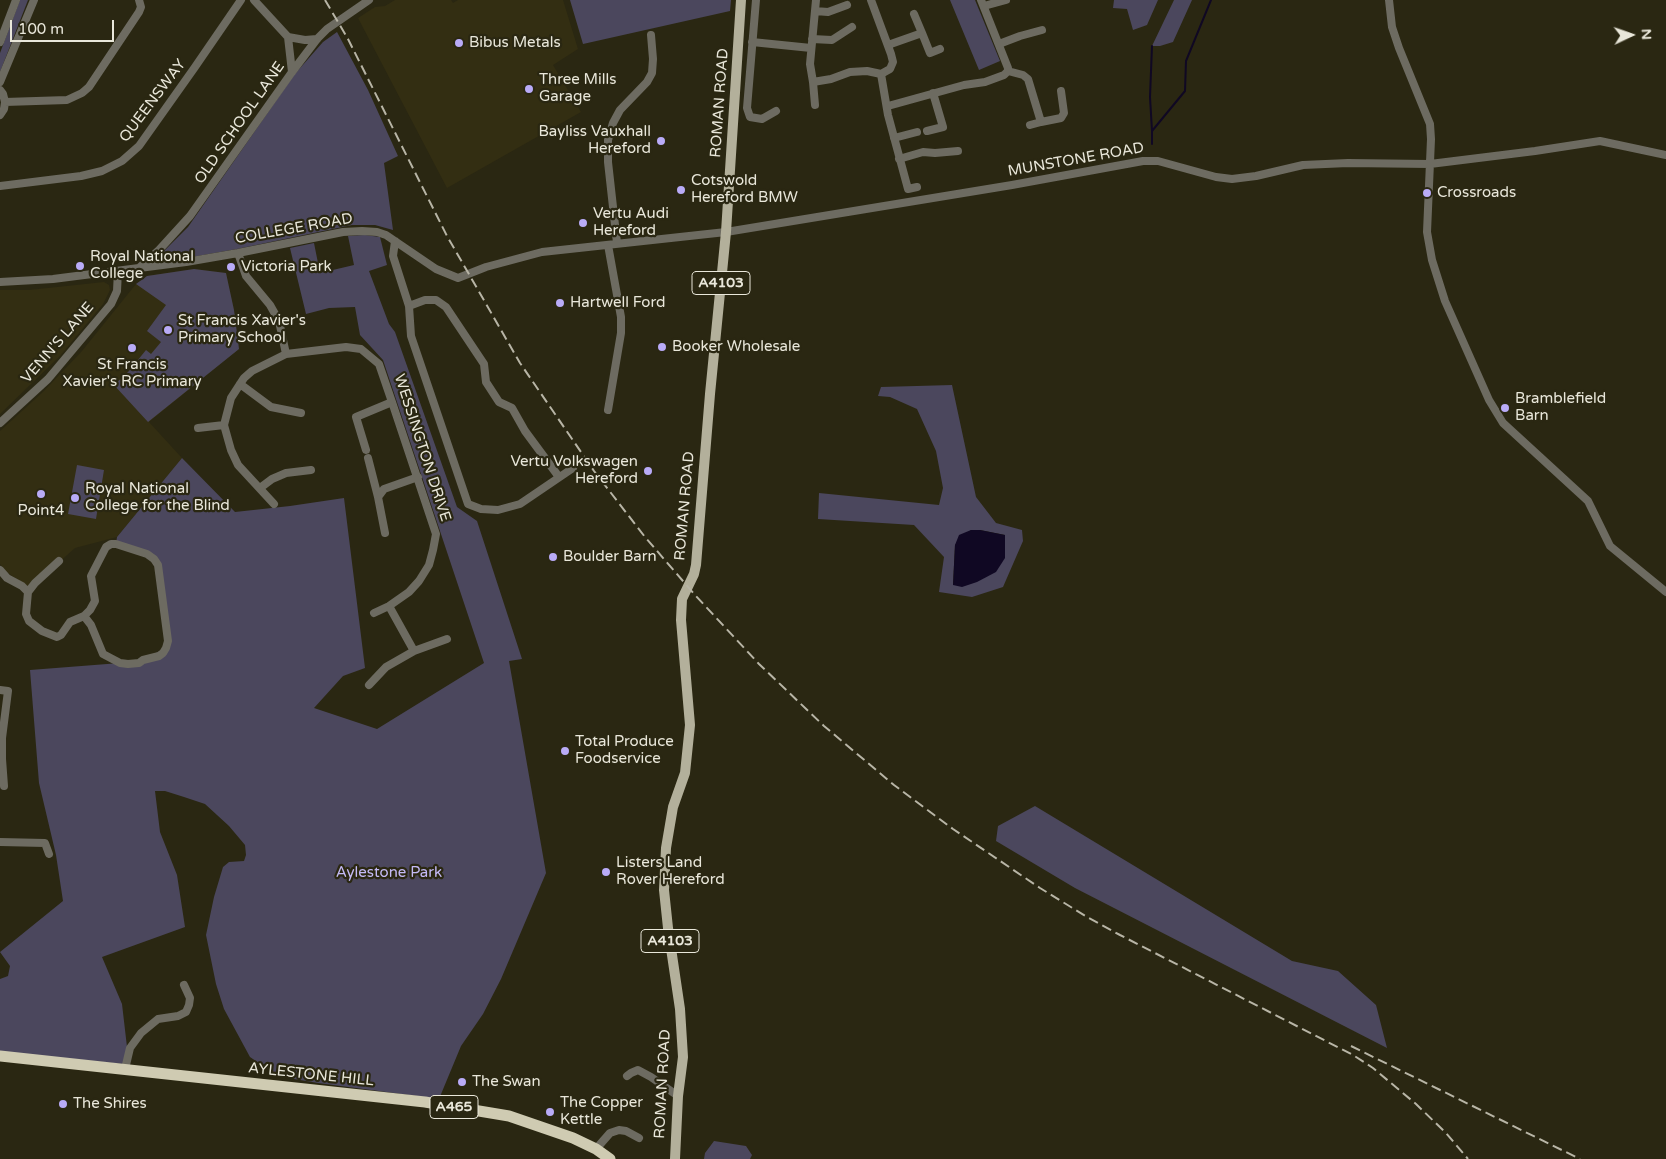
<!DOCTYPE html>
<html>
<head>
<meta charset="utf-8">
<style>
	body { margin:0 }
	#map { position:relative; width:1666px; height:1159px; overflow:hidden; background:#2a2712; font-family:"Varela Round",sans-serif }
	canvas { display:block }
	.north { position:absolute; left:1606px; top:10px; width:50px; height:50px; -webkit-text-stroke:4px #2a2712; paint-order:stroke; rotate:87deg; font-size:14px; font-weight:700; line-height:20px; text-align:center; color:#e9e7da }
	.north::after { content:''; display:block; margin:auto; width:18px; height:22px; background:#e9e7da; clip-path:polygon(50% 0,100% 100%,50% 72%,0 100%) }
	.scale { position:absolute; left:10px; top:20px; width:104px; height:22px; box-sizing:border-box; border:2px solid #e9e7da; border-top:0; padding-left:6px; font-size:15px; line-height:18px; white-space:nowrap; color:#e9e7da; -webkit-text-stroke:4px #2a2712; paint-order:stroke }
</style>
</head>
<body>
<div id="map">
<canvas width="1666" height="1159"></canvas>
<div class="north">N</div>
<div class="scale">100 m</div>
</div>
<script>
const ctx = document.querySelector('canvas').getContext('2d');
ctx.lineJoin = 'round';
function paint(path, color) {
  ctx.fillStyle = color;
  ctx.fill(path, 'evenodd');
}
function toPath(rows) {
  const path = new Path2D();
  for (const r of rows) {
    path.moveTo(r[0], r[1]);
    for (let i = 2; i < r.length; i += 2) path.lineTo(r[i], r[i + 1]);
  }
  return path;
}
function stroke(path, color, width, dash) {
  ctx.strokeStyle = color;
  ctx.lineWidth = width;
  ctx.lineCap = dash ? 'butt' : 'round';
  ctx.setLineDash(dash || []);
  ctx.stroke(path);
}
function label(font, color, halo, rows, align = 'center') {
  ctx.font = font + ' "Varela Round",sans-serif';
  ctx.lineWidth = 4.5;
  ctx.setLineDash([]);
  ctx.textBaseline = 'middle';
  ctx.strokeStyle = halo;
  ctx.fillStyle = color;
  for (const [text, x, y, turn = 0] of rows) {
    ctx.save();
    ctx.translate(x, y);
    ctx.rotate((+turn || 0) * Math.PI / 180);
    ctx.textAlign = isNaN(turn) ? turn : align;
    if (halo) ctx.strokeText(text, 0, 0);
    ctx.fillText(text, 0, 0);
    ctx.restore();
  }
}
const built = toPath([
	[395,0,451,0,453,3,458,0,563,0,578,49,553,65,581,112,447,188,358,18,375,7,385,6],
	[194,269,226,273,234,310,239,349,149,422,182,458,117,537,75,548,30,588,8,573,0,564,0,431,44,391,82,351,136,284,147,276],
	[104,282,109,285,110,290,103,304,60,356,0,414,0,290,29,290]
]);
const green = toPath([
	[20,0,28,0,0,72,0,53],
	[570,0,731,0,730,11,583,44],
	[950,0,975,0,1000,61,979,70],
	[1114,0,1158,0,1147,25,1133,30,1127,9,1113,8],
	[1174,0,1192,0,1173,42,1160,46,1152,46],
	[337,32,368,90,398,156,384,163,393,230,375,225,352,225,237,249,158,263,157,260,158,257,188,227,294,75,323,42],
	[365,235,380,237,387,265,369,271,389,324,395,332,457,507,477,521,522,659,509,661,546,873,501,979,483,1014,461,1046,439,1099,318,1083,282,1077,272,1072,250,1057,224,1009,216,984,206,935,214,897,223,867,229,862,244,861,246,855,245,845,229,826,205,804,184,797,165,791,155,791,160,832,177,875,185,927,102,957,122,1004,127,1047,123,1064,0,1052,0,979,8,976,10,966,0,952,63,901,56,855,39,783,30,670,120,663,134,664,166,648,154,559,116,544,117,537,182,458,235,512,290,506,344,498,365,668,343,676,314,708,377,729,484,663,383,360,360,335,355,307,329,308,306,314,290,248,314,243,320,273,354,265,348,236],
	[194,269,226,273,234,310,239,349,148,422,114,385,129,371,146,350,151,354,161,342,147,331,166,305,136,284,147,276],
	[952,385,976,497,996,523,1022,530,1023,541,1003,587,972,597,939,592,944,557,914,525,818,519,819,493,939,505,943,488,936,451,917,409,890,397,878,396,881,387],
	[971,530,980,530,1005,535,953,585,955,545],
	[77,465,104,470,96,519,68,514],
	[1035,806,1292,961,1338,971,1376,1005,1387,1048,1075,888,996,841,998,826],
	[714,1141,746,1146,752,1155,750,1159,704,1159,705,1153]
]);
const water = toPath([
	[971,530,980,530,1005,535,1005,558,996,572,977,582,962,587,953,585,955,545,959,535]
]);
const stream = toPath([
	[1152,46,1150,97,1152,131],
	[1152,144,1152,131,1185,91,1186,61,1211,0]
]);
const minor = toPath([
	[254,0,288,37,305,40,317,39],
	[756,0,747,108,750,117,762,119,776,111],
	[1389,0,1392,27,1399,48,1430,124,1431,139,1427,232,1432,260,1445,301,1489,400,1503,423,1588,501,1610,546,1666,592],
	[984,6,1006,0],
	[815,11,828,12,847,5],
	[914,14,922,33],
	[288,37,292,72],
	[812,39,832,40,852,27],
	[0,42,16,0],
	[752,42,811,48],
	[999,44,1020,36,1042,30],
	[888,45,922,33,930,53,940,49],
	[1008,71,1023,75,1028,79,1041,122,1061,118,1064,113,1061,91],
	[881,74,888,115,908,189,917,187],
	[0,82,34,0],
	[813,82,810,64,816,0],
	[0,90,3,94,5,102,4,109,0,115],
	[5,102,67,100,82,93,89,87,139,12,141,7,139,0],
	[815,105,813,82,831,79,850,72,867,71,881,74,890,69,893,62,891,54,871,0],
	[888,106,964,85,985,82,1004,75,1008,71,1008,68,981,0],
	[1030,125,1041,122],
	[927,131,943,127,933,93],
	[894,138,917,132],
	[899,159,923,152,935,153,958,151],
	[0,186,81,176,102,171,122,161,139,146,195,67,241,0],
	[395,241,393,256,409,306,411,336,468,504,481,509,498,510,520,504,573,468],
	[617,243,608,162,608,140,613,123,620,110,647,82,652,73,653,59,651,35],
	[608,245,621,317,621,333,608,410],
	[238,253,246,276,270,305,279,321,286,354,252,371,244,378,231,398,224,425,231,450,238,465,274,504],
	[139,268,159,250,190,216,292,72,317,39,327,29,369,0],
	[0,282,53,279,186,262,238,253,343,232,362,231,377,232,386,235,436,269,458,278,486,267,542,252,726,232,1012,185,1143,161,1158,161,1216,177,1232,179,1256,176,1303,165,1348,163,1430,164,1535,151,1600,141,1666,155],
	[409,306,425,300,436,300,446,307,484,364,486,382,499,402,512,408,525,431,559,477],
	[286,354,346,347,361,349,379,364,392,402,436,534,433,550,429,565,419,581,409,592,389,606,374,613],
	[240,384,271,407,301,413],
	[0,423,48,379,111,304,117,291,118,271],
	[198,428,224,425],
	[366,450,356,417,392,402],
	[368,458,378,497],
	[260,488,272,479,286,473,311,470],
	[385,533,378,497,384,489,418,477],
	[0,570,7,578,22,586,28,592,26,614,29,621,42,631,57,637,61,635,70,622,84,616,90,610,95,601,91,576,106,547,111,544,116,544,147,554,154,559,158,565,168,641,166,648,163,653,159,656,143,660,139,663,128,664,120,663,103,654,91,625,84,616],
	[28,592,35,583,59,561],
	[389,606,414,651,447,639],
	[369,685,386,667,414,651],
	[0,690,8,691,2,738,2,759,4,786],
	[0,842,45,843,49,854],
	[125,1069,130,1048,141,1033,158,1019,178,1016,186,1012,189,1005,190,998,184,985],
	[627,1076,631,1073,638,1070,651,1077,678,1096],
	[596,1149,610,1133,619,1130,626,1131,639,1138]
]);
const major = toPath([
	[675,1159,678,1096,683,1057,680,1009,668,928,664,890,666,848,673,807,685,773,690,725,681,620,682,599,694,574,696,565,710,394,726,232,741,0]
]);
const highway = toPath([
	[0,1056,425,1102,509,1116,573,1138,596,1149,610,1159]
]);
const rail = toPath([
	[325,0,348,39,447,236,520,363,594,471,645,537,695,595,759,664,824,726,894,785,953,829,1040,888,1087,917,1120,935,1353,1055,1373,1068,1416,1104,1446,1133,1468,1159],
	[1351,1046,1580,1159]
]);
const markers = [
	[459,43,5,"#b9abf7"],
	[529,89,5,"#b9abf7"],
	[661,141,5,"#b9abf7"],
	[681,190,5,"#b9abf7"],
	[1427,193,5,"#b9abf7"],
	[583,223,5,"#b9abf7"],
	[80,266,5,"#b9abf7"],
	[231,267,5,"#b9abf7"],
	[560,303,5,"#b9abf7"],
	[168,330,5,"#b9abf7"],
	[662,347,5,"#b9abf7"],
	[132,348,5,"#b9abf7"],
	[1505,408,5,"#b9abf7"],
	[648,471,5,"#b9abf7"],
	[41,494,5,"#b9abf7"],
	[75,498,5,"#b9abf7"],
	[553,557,5,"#b9abf7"],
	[565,751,5,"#b9abf7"],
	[606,872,5,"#b9abf7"],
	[462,1082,5,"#b9abf7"],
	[63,1104,5,"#b9abf7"],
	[550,1112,5,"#b9abf7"]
];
const shields = [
	[721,283,58],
	[670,941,58],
	[454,1107,48]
];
const shieldNames = [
	["A4103",721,283],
	["A4103",670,941],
	["A465",454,1107]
];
const poiNames = [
	["Bibus Metals",469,43],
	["Three Mills",539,80],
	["Garage",539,97],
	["Bayliss Vauxhall",651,132,"right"],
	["Hereford",651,149,"right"],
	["Cotswold",691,181],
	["Hereford BMW",691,198],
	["Crossroads",1437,193],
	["Vertu Audi",593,214],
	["Hereford",593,231],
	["Royal National",90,257],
	["College",90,274],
	["Victoria Park",241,267],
	["Hartwell Ford",570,303],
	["St Francis Xavier's",178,321],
	["Primary School",178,338],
	["Booker Wholesale",672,347],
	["St Francis",132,365,"center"],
	["Xavier's RC Primary",132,382,"center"],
	["Bramblefield",1515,399],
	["Barn",1515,416],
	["Vertu Volkswagen",638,462,"right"],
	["Hereford",638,479,"right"],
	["Royal National",85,489],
	["College for the Blind",85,506],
	["Point4",41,511,"center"],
	["Boulder Barn",563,557],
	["Total Produce",575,742],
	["Foodservice",575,759],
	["Listers Land",616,863],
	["Rover Hereford",616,880],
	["The Swan",472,1082],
	["The Copper",560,1103],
	["Kettle",560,1120],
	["The Shires",73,1104]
];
const streetNames = [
	["QUEENSWAY",153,101,-53],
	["ROMAN ROAD",720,103,-86],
	["OLD SCHOOL LANE",240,123,-55],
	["MUNSTONE ROAD",1076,160,-10],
	["COLLEGE ROAD",294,229,-10],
	["VENN'S LANE",58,343,-49],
	["WESSINGTON DRIVE",422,448,72],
	["ROMAN ROAD",685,506,-85],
	["AYLESTONE HILL",311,1075,6],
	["ROMAN ROAD",663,1084,-87]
];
const parkNames = [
	["Aylestone Park",389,873]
];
paint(built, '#332e12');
paint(green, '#4b475d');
paint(water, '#100823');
stroke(stream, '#100823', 2);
stroke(minor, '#6d6b61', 8);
stroke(major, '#b3b09b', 10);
stroke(highway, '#cfcbb2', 11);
stroke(rail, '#b8b5a6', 2, [10, 5]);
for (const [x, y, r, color] of markers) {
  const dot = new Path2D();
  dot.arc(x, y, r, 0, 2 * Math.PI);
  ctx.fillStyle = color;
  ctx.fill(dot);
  stroke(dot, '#2a2712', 2);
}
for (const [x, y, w] of shields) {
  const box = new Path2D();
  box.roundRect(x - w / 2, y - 11.5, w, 23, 4);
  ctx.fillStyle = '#2a2712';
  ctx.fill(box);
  stroke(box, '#e9e7da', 1);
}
label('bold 14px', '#e9e7da', null, shieldNames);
label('15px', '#e9e7da', '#2a2712', poiNames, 'left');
label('15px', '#e9e7da', '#2a2712', streetNames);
label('15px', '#c4baf6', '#2a2712', parkNames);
</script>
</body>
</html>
